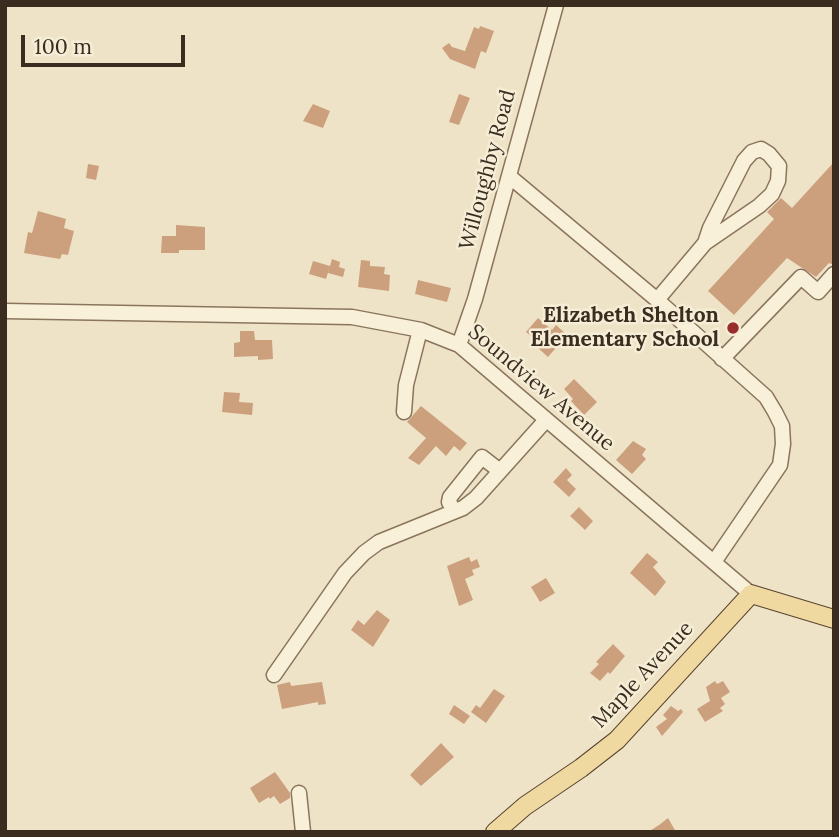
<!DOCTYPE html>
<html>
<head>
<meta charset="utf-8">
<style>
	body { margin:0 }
	#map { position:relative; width:839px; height:837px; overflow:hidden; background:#eee3c7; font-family:Lora,serif }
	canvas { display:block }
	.frame { position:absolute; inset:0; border:7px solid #3a2d20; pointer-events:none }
	.scale { position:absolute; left:21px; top:35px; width:164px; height:32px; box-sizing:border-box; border:4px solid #3a2d20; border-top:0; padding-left:9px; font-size:21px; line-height:24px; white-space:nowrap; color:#3a2d20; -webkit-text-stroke:5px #f6edd6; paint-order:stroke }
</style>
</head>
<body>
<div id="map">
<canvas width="839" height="837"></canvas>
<div class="frame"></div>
<div class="scale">100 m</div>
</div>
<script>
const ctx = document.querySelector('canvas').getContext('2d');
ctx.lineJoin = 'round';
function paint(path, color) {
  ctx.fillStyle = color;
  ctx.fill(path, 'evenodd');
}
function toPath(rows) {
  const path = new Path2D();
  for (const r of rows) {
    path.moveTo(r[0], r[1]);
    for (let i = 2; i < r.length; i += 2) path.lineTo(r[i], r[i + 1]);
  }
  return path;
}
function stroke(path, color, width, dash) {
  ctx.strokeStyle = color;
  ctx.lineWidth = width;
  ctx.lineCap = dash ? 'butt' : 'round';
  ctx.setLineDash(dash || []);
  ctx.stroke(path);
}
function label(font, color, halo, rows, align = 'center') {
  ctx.font = font + ' Lora,serif';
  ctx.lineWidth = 5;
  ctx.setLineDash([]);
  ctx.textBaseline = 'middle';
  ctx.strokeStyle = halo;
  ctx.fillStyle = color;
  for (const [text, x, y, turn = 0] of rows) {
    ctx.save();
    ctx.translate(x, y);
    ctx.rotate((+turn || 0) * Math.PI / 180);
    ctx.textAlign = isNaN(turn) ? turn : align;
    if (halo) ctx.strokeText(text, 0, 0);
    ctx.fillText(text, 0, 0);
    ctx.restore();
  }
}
const building = toPath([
	[480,26,494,31,486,53,481,51,475,69,450,59,442,48,449,43,452,47,465,51,474,27,479,29],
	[459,94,470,98,459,125,449,122],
	[313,104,330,111,323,128,303,121],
	[834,162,834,265,829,263,816,277,787,258,734,315,708,291,774,219,767,212,781,198,792,208],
	[88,164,99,166,96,180,86,178],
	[38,211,66,219,64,228,74,231,68,255,62,254,60,259,24,253,28,232,32,233],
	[176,225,205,227,205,250,179,250,179,253,161,253,162,236,176,236],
	[332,259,340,262,339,267,345,269,343,277,328,273],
	[361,260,370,261,370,266,385,267,384,274,390,275,389,291,358,287],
	[313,261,330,266,326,279,309,274],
	[418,280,451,288,447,302,415,294],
	[538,318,552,330,556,325,567,335,548,357,538,348,541,345,526,332],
	[240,331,254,331,255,340,272,340,273,359,258,360,258,356,234,357,234,343,240,342],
	[574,379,597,402,584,415,571,401,573,399,564,389],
	[224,392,240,393,239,402,253,403,252,415,222,412],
	[421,406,467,443,460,451,454,446,446,456,436,446,419,465,408,458,426,438,407,422],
	[633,441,646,449,642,455,646,459,632,474,616,460],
	[566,468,572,475,567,480,576,489,569,497,553,482],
	[579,507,593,521,585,530,570,516],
	[647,553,658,562,653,567,666,582,655,596,630,573],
	[469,557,471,562,477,559,480,567,472,570,474,575,465,579,473,600,459,606,447,566],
	[546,578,555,593,540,602,531,587],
	[377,610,390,620,373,647,351,630,358,620,364,625],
	[613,644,625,656,610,674,608,672,600,681,590,673,599,664,596,662],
	[715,681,717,684,723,681,730,692,721,698,725,704,720,708,723,711,705,722,697,709,710,701,706,687],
	[290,682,291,686,322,682,326,704,318,705,318,702,282,709,277,685],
	[494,689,505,696,486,723,471,712,476,705,480,708],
	[454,705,470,716,464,724,449,714],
	[671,706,678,711,681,709,683,712,662,736,656,727,667,719,663,715],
	[441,743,454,757,421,786,410,775],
	[275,772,290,793,290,798,280,804,274,796,270,799,269,797,259,803,250,788],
	[668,818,676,832,648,832,659,825]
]);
const minor = toPath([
	[509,176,656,299,766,397,775,412,782,426,783,444,780,465,714,562],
	[657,300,705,243,759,206,772,194,778,181,779,166,769,154,761,149,752,152,744,161,710,228,705,243],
	[5,311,352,317,421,330,459,345,751,594],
	[459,345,475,299,556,5],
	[722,359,801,277,818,292,834,274],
	[404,412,406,385,420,330],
	[454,511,449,502,450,497,482,457,500,471],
	[274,675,345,573,364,553,379,542,463,508,476,498,546,420],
	[299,793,303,832]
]);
const major = toPath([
	[495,832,525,806,581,768,617,740,751,594,834,619]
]);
const markers = [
	[733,328,7,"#982e2c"]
];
const streetNames = [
	["Willoughby Road",488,170,-75],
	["Soundview Avenue",541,388,40],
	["Maple Avenue",643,675,-47]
];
const poiNames = [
	["Elizabeth Shelton",719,316],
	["Elementary School",719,340]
];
paint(building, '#cca07d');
stroke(minor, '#8a755c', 17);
stroke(major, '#584330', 20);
stroke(minor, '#f9f0da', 14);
stroke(major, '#f0d9a0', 18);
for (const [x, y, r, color] of markers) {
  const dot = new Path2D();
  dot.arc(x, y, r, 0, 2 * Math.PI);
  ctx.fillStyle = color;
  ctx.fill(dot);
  stroke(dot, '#f6edd6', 2.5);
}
label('21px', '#3a2d20', '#f6edd6', streetNames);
label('bold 21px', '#3a2d20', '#f6edd6', poiNames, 'right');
</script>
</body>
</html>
